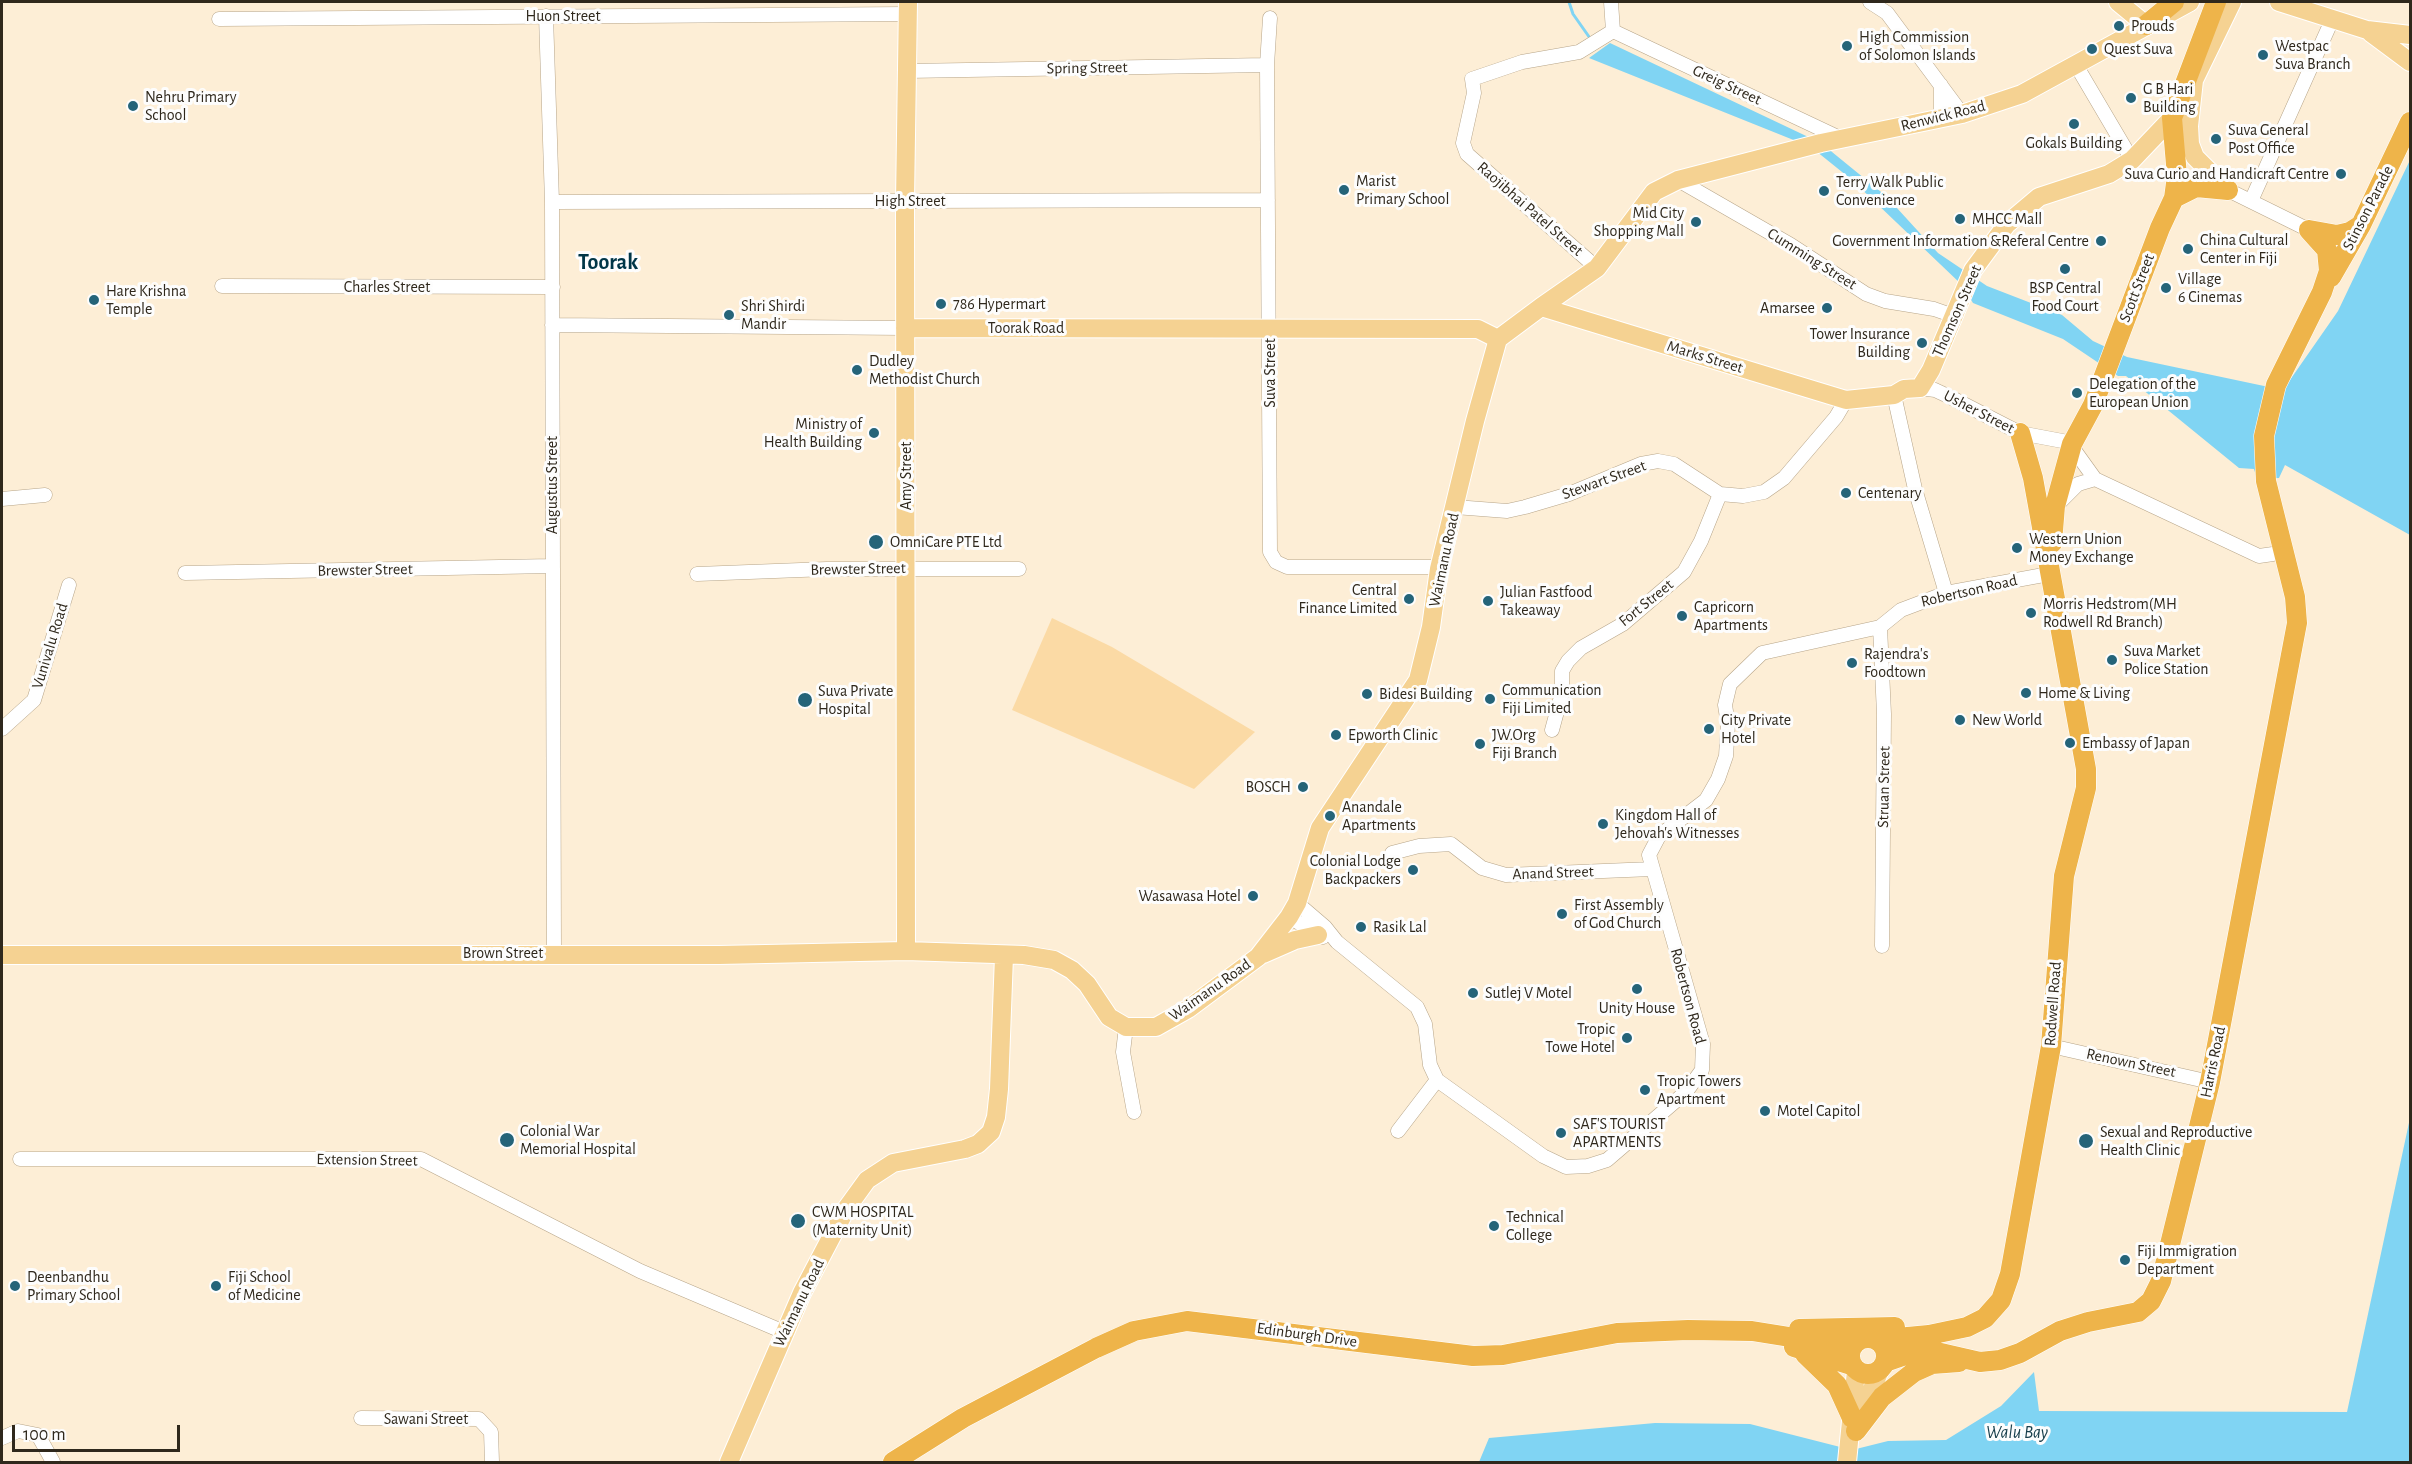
<!DOCTYPE html>
<html>
<head>
<meta charset="utf-8">
<style>
	body { margin:0 }
	#map { position:relative; width:2412px; height:1464px; overflow:hidden; background:#fdeed6; font-family:"Alegreya Sans",sans-serif }
	canvas { display:block }
	.frame { position:absolute; inset:0; border:3px solid #2f281c; pointer-events:none }
	.scale { position:absolute; left:12px; top:1425px; width:168px; height:27px; box-sizing:border-box; border:3px solid #2f281c; border-top:0; padding-left:8px; font-size:18px; line-height:21px; white-space:nowrap; color:#2f281c; -webkit-text-stroke:4px #fdfdfd; paint-order:stroke }
</style>
</head>
<body>
<div id="map">
<canvas width="2412" height="1464"></canvas>
<div class="frame"></div>
<div class="scale">100 m</div>
</div>
<script>
const ctx = document.querySelector('canvas').getContext('2d');
ctx.lineJoin = 'round';
function paint(path, color) {
  ctx.fillStyle = color;
  ctx.fill(path, 'evenodd');
}
function toPath(rows) {
  const path = new Path2D();
  for (const r of rows) {
    if (r.length === 3) {
      path.moveTo(r[0] + r[2], r[1]);
      path.arc(r[0], r[1], r[2], 0, 2 * Math.PI);
      continue;
    }
    path.moveTo(r[0], r[1]);
    for (let i = 2; i < r.length; i += 2) path.lineTo(r[i], r[i + 1]);
  }
  return path;
}
function stroke(path, color, width, dash) {
  ctx.strokeStyle = color;
  ctx.lineWidth = width;
  ctx.lineCap = dash ? 'butt' : 'round';
  ctx.setLineDash(dash || []);
  ctx.stroke(path);
}
function label(font, color, halo, rows, align = 'center') {
  ctx.font = font + ' "Alegreya Sans",sans-serif';
  ctx.lineWidth = 6;
  ctx.setLineDash([]);
  ctx.textBaseline = 'middle';
  ctx.strokeStyle = halo;
  ctx.fillStyle = color;
  for (const [text, x, y, turn = 0] of rows) {
    ctx.save();
    ctx.translate(x, y);
    ctx.rotate((+turn || 0) * Math.PI / 180);
    ctx.textAlign = isNaN(turn) ? turn : align;
    if (halo) ctx.strokeText(text, 0, 0);
    ctx.fillText(text, 0, 0);
    ctx.restore();
  }
}
const green = toPath([
	[1052,618,1112,647,1255,732,1194,789,1012,710]
]);
const water = toPath([
	[1610,43,1821,143,1886,196,1938,253,1987,286,2062,315,2093,341,2127,357,2283,390,2338,311,2410,160,2410,535,2285,465,2279,478,2257,479,2254,469,2239,468,2126,376,2118,376,2063,339,1973,303,1962,285,1852,180,1811,147,1589,58],
	[2410,1118,2410,1462,1479,1462,1489,1438,1655,1423,1750,1424,1852,1450,1888,1441,1946,1440,2001,1406,2034,1372,2039,1411,2347,1412]
]);
const stream = toPath([
	[1569,2,1573,14,1592,41]
]);
const minor = toPath([
	[1611,2,1613,31],
	[1870,2,1887,13,1962,114],
	[546,16,552,202,554,953],
	[1270,18,1267,65,1270,552,1276,562,1287,567,1432,567,1439,569],
	[219,19,907,14],
	[1613,31,1842,139],
	[2076,65,2132,160],
	[907,71,1267,65],
	[1941,85,1941,118],
	[1678,180,1791,245,1866,294,1885,301,1934,309,1954,316],
	[2228,190,2309,230],
	[2251,201,2332,20],
	[552,202,1268,200],
	[1597,268,1467,154,1463,143,1474,93,1472,79,1522,62,1579,52,1613,31],
	[222,286,553,287],
	[552,325,905,328],
	[1920,388,1935,390,1950,397,2020,433,2073,443],
	[1894,395,1915,489,1946,593],
	[2072,447,2095,479,2259,556,2273,554],
	[2,499,45,495],
	[2056,506,2078,484,2095,479],
	[1455,507,1507,511,1525,507,1569,494,1641,464,1658,461,1674,464,1720,494,1743,496,1764,492,1784,478,1836,417,1846,400],
	[185,573,552,566],
	[697,574,827,569,1019,569],
	[1880,627,1884,714,1882,946],
	[2,729,34,700,69,585],
	[1552,730,1562,693,1562,671,1568,661,1581,648,1623,624,1684,572,1701,541,1720,494],
	[1392,853,1419,846,1451,844,1482,868,1506,875,1652,869],
	[1297,903,1325,927,1337,942,1417,1007,1425,1024,1430,1065,1437,1080,1543,1156,1566,1167,1588,1166,1607,1160,1686,1092,1702,1070,1703,1044,1649,855,1659,836,1706,800,1718,779,1726,756,1728,724,1725,705,1730,684,1762,653,1880,627,1901,610,1946,593,2049,574],
	[1289,917,1323,937],
	[1126,1027,1123,1052,1134,1112],
	[2051,1046,2210,1082],
	[1398,1131,1437,1080],
	[20,1159,421,1159,640,1271,784,1332],
	[361,1418,479,1419,491,1432,492,1462],
	[2,1438,18,1431,38,1435,53,1462]
]);
const major = toPath([
	[2118,2,2146,25],
	[2279,2,2367,30,2410,35],
	[2371,33,2410,62],
	[2228,190,2195,157,2190,144,2189,126,2194,80,2232,2],
	[1541,307,1597,268,1654,192,1678,180,1821,143,1962,114,2022,94,2190,2],
	[905,328,1478,329,1498,339],
	[1498,339,1541,307,1846,400,1894,395,1904,389,1920,388,1931,370,1973,270,2007,224,2039,197,2109,174,2132,160,2172,118],
	[906,951,905,201,908,2],
	[1263,954,1295,940,1318,935],
	[2,955,719,955,906,951,1024,955,1054,960,1072,970,1087,984,1109,1017,1126,1027,1156,1027,1188,1009,1258,957,1289,917,1297,903,1320,828,1418,680,1431,627,1439,569,1475,421,1498,339],
	[1858,1423,1880,1370],
	[729,1462,802,1293,846,1209,867,1180,893,1163,965,1149,978,1144,991,1132,996,1117,999,1089,1004,956],
	[1847,1462,1856,1371]
]);
const highway = toPath([
	[2146,25,2174,2],
	[2174,198,2196,187,2228,190],
	[2309,230,2337,235,2350,232,2361,225],
	[2331,277,2361,225,2410,122],
	[2052,543,2055,506,2072,444,2093,405,2160,228,2174,198,2177,176,2172,118,2216,2],
	[1799,1329,1895,1327],
	[1868,1356,18],
	[1876,1340,1929,1335,1967,1327,1985,1318,2001,1300,2010,1274,2051,1046,2064,876,2086,788,2086,769,2033,478,2020,433],
	[1794,1347,1851,1365],
	[1805,1354,1837,1385,1852,1418],
	[1885,1362,1914,1352,1932,1351,1980,1362,2000,1360,2020,1353,2060,1331,2088,1322,2138,1312,2151,1301,2161,1281,2210,1082,2297,623,2295,597,2266,481,2264,436,2276,385,2322,292,2329,271,2327,250,2309,230],
	[1856,1431,1882,1397,1914,1372,1932,1364,1959,1362],
	[893,1462,963,1418,1096,1348,1134,1331,1187,1321,1473,1356,1503,1355,1617,1333,1688,1330,1752,1331,1852,1347]
]);
const markers = [
	[2119,26,6,"#256479"],
	[1847,46,6,"#256479"],
	[2092,49,6,"#256479"],
	[2263,55,6,"#256479"],
	[2131,98,6,"#256479"],
	[133,106,6,"#256479"],
	[2074,124,6,"#256479"],
	[2216,139,6,"#256479"],
	[2341,174,6,"#256479"],
	[1344,190,6,"#256479"],
	[1824,191,6,"#256479"],
	[1960,219,6,"#256479"],
	[1696,222,6,"#256479"],
	[2101,241,6,"#256479"],
	[2188,249,6,"#256479"],
	[2065,269,6,"#256479"],
	[2166,288,6,"#256479"],
	[94,300,6,"#256479"],
	[941,304,6,"#256479"],
	[1827,308,6,"#256479"],
	[729,315,6,"#256479"],
	[1922,343,6,"#256479"],
	[857,370,6,"#256479"],
	[2077,393,6,"#256479"],
	[874,433,6,"#256479"],
	[1846,493,6,"#256479"],
	[876,542,8,"#256479"],
	[2017,548,6,"#256479"],
	[1409,599,6,"#256479"],
	[1488,601,6,"#256479"],
	[2031,613,6,"#256479"],
	[1682,616,6,"#256479"],
	[2112,660,6,"#256479"],
	[1852,663,6,"#256479"],
	[2026,693,6,"#256479"],
	[1367,694,6,"#256479"],
	[1490,699,6,"#256479"],
	[805,700,8,"#256479"],
	[1960,720,6,"#256479"],
	[1709,729,6,"#256479"],
	[1336,735,6,"#256479"],
	[2070,743,6,"#256479"],
	[1480,744,6,"#256479"],
	[1303,787,6,"#256479"],
	[1330,816,6,"#256479"],
	[1603,824,6,"#256479"],
	[1413,870,6,"#256479"],
	[1253,896,6,"#256479"],
	[1562,914,6,"#256479"],
	[1361,927,6,"#256479"],
	[1637,989,6,"#256479"],
	[1473,993,6,"#256479"],
	[1627,1038,6,"#256479"],
	[1645,1090,6,"#256479"],
	[1765,1111,6,"#256479"],
	[1561,1133,6,"#256479"],
	[507,1140,8,"#256479"],
	[2086,1141,8,"#256479"],
	[798,1221,8,"#256479"],
	[1494,1226,6,"#256479"],
	[2125,1260,6,"#256479"],
	[15,1286,6,"#256479"],
	[216,1286,6,"#256479"]
];
const streetNames = [
	["Huon Street",563,16],
	["Spring Street",1087,68,-1],
	["Greig Street",1727,85,25],
	["Renwick Road",1943,116,-14],
	["High Street",910,201],
	["Stinson Parade",2368,208,-63],
	["Raojibhai Patel Street",1530,209,41],
	["Cumming Street",1812,259,32],
	["Charles Street",387,287],
	["Scott Street",2137,288,-69],
	["Thomson Street",1957,311,-66],
	["Toorak Road",1026,328],
	["Marks Street",1705,357,17],
	["Suva Street",1270,373,-90],
	["Usher Street",1979,412,27],
	["Amy Street",906,476,-90],
	["Stewart Street",1604,480,-20],
	["Augustus Street",552,485,-90],
	["Waimanu Road",1444,560,-78],
	["Brewster Street",858,569,-1],
	["Brewster Street",365,570,-1],
	["Robertson Road",1969,591,-13],
	["Fort Street",1646,603,-39],
	["Vunivalu Road",50,646,-73],
	["Struan Street",1884,787,-89],
	["Anand Street",1553,873,-2],
	["Brown Street",503,953],
	["Waimanu Road",1210,990,-35],
	["Robertson Road",1688,996,75],
	["Rodwell Road",2053,1004,-86],
	["Harris Road",2213,1062,-78],
	["Renown Street",2131,1063,12],
	["Extension Street",367,1160,1],
	["Waimanu Road",799,1303,-64],
	["Edinburgh Drive",1307,1335,8],
	["Sawani Street",426,1419]
];
const poiNames = [
	["Prouds",2131,26],
	["High Commission",1859,37],
	["of Solomon Islands",1859,55],
	["Westpac",2275,46],
	["Suva Branch",2275,64],
	["Quest Suva",2104,49],
	["G B Hari",2143,89],
	["Building",2143,107],
	["Nehru Primary",145,97],
	["School",145,115],
	["Suva General",2228,130],
	["Post Office",2228,148],
	["Gokals Building",2074,143,"center"],
	["Suva Curio and Handicraft Centre",2329,174,"right"],
	["Marist",1356,181],
	["Primary School",1356,199],
	["Terry Walk Public",1836,182],
	["Convenience",1836,200],
	["Mid City",1684,213,"right"],
	["Shopping Mall",1684,231,"right"],
	["MHCC Mall",1972,219],
	["China Cultural",2200,240],
	["Center in Fiji",2200,258],
	["Government Information &Referal Centre",2089,241,"right"],
	["Village",2178,279],
	["6 Cinemas",2178,297],
	["BSP Central",2065,288,"center"],
	["Food Court",2065,306,"center"],
	["Hare Krishna",106,291],
	["Temple",106,309],
	["786 Hypermart",953,304],
	["Shri Shirdi",741,306],
	["Mandir",741,324],
	["Amarsee",1815,308,"right"],
	["Tower Insurance",1910,334,"right"],
	["Building",1910,352,"right"],
	["Dudley",869,361],
	["Methodist Church",869,379],
	["Delegation of the",2089,384],
	["European Union",2089,402],
	["Ministry of",862,424,"right"],
	["Health Building",862,442,"right"],
	["Centenary",1858,493],
	["Western Union",2029,539],
	["Money Exchange",2029,557],
	["OmniCare PTE Ltd",890,542],
	["Central",1397,590,"right"],
	["Finance Limited",1397,608,"right"],
	["Julian Fastfood",1500,592],
	["Takeaway",1500,610],
	["Morris Hedstrom(MH",2043,604],
	["Rodwell Rd Branch)",2043,622],
	["Capricorn",1694,607],
	["Apartments",1694,625],
	["Suva Market",2124,651],
	["Police Station",2124,669],
	["Rajendra's",1864,654],
	["Foodtown",1864,672],
	["Communication",1502,690],
	["Fiji Limited",1502,708],
	["Suva Private",818,691],
	["Hospital",818,709],
	["Home & Living",2038,693],
	["Bidesi Building",1379,694],
	["City Private",1721,720],
	["Hotel",1721,738],
	["New World",1972,720],
	["Epworth Clinic",1348,735],
	["JW.Org",1492,735],
	["Fiji Branch",1492,753],
	["Embassy of Japan",2082,743],
	["BOSCH",1291,787,"right"],
	["Anandale",1342,807],
	["Apartments",1342,825],
	["Kingdom Hall of",1615,815],
	["Jehovah's Witnesses",1615,833],
	["Colonial Lodge",1401,861,"right"],
	["Backpackers",1401,879,"right"],
	["Wasawasa Hotel",1241,896,"right"],
	["First Assembly",1574,905],
	["of God Church",1574,923],
	["Rasik Lal",1373,927],
	["Sutlej V Motel",1485,993],
	["Unity House",1637,1008,"center"],
	["Tropic",1615,1029,"right"],
	["Towe Hotel",1615,1047,"right"],
	["Tropic Towers",1657,1081],
	["Apartment",1657,1099],
	["Motel Capitol",1777,1111],
	["SAF'S TOURIST",1573,1124],
	["APARTMENTS",1573,1142],
	["Colonial War",520,1131],
	["Memorial Hospital",520,1149],
	["Sexual and Reproductive",2100,1132],
	["Health Clinic",2100,1150],
	["CWM HOSPITAL",812,1212],
	["(Maternity Unit)",812,1230],
	["Technical",1506,1217],
	["College",1506,1235],
	["Fiji Immigration",2137,1251],
	["Department",2137,1269],
	["Deenbandhu",27,1277],
	["Primary School",27,1295],
	["Fiji School",228,1277],
	["of Medicine",228,1295]
];
const waterNames = [
	["Walu Bay",2017,1433]
];
const districtNames = [
	["Toorak",608,262]
];
paint(green, '#fbdaa5');
paint(water, '#80d4f3');
stroke(stream, '#80d4f3', 3);
stroke(minor, '#b7a589', 15);
stroke(major, '#fff', 20);
stroke(highway, '#fff', 21);
stroke(minor, '#fff', 14);
stroke(major, '#f5d292', 18);
stroke(highway, '#eeb44a', 20);
for (const [x, y, r, color] of markers) {
  const dot = new Path2D();
  dot.arc(x, y, r, 0, 2 * Math.PI);
  ctx.fillStyle = color;
  ctx.fill(dot);
  stroke(dot, '#fdfdfd', 2);
}
label('16px', '#2f281c', '#fdfdfd', streetNames);
label('16px', '#2f281c', '#fdfdfd', poiNames, 'left');
label('italic 18px', '#19404d', '#fdfdfd', waterNames);
label('bold 22px', '#003647', '#fdfdfd', districtNames);
</script>
</body>
</html>
